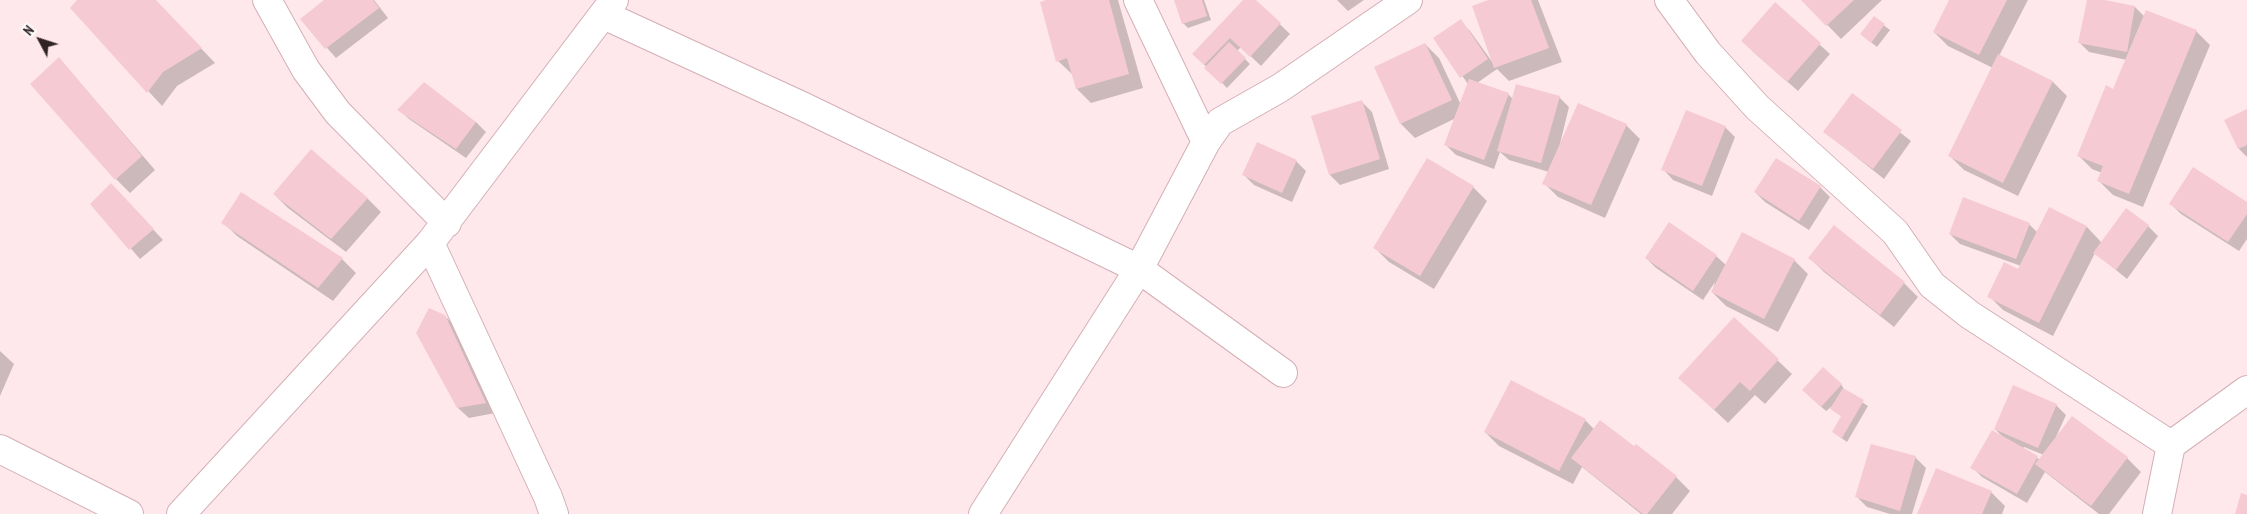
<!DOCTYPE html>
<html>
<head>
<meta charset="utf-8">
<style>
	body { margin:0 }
	#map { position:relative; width:2247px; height:514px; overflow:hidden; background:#ffe8ec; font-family:"PT Sans Narrow",sans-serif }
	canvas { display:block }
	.north { position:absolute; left:15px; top:15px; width:50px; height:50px; -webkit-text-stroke:4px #fcfcfc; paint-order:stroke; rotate:310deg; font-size:14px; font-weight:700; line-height:20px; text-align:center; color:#312427 }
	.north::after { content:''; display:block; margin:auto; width:18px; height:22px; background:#312427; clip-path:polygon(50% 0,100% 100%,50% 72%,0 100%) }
</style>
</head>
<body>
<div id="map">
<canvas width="2247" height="514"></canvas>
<div class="north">N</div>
</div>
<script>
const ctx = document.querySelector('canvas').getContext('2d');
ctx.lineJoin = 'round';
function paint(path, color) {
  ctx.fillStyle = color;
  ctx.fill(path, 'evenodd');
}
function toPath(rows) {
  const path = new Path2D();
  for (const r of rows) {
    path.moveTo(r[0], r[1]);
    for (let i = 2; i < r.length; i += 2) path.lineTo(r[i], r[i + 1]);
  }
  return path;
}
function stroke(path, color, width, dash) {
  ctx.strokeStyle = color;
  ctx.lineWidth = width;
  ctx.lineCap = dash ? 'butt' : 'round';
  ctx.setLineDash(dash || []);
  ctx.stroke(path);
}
const shadow = toPath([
	[79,0,155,0,215,63,177,86,162,106,72,8],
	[326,0,374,0,388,18,336,58,302,20],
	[1050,0,1118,0,1143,88,1091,103,1077,89,1073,75,1058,61],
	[1175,0,1204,0,1211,20,1188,28,1183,23],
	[1244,0,1255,0,1290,34,1261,66,1241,47,1237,51,1250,64,1227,88,1194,54],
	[1337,0,1364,0,1348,11],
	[1492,0,1538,0,1562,62,1509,81,1497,69,1477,83,1508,94,1513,99,1559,97,1569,107,1559,148,1626,125,1640,139,1605,218,1558,197,1544,183,1549,172,1509,160,1500,152,1494,169,1456,155,1446,145,1456,118,1415,138,1401,124,1375,67,1425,44,1439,58,1461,105,1468,84,1435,38,1460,21,1470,31,1493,63],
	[1803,0,1882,0,1841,39],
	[1950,0,2028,0,1999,56,2053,82,2067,96,2018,196,1964,170,1950,156,1993,68,1948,46,1934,32],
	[2088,0,2135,7,2144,16,2196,31,2210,45,2143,207,2113,195,2099,181,2102,173,2092,169,2078,155,2114,90,2127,60,2089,52,2079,42],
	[1775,4,1830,54,1798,91,1752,51],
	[1874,18,1890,30,1877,47,1867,39],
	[59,58,155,170,130,193,116,179],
	[1852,95,1911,141,1884,179,1825,132],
	[1362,102,1372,112,1389,169,1340,185,1330,175,1312,117],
	[399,110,476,122,486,132,466,158,409,119],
	[2247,110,2247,157,2239,149,2226,120],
	[1725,127,1735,137,1712,196,1673,180,1663,169],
	[1296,161,1306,171,1292,202,1254,185,1244,175],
	[1473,187,1487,201,1434,289,1389,262,1375,248],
	[1820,187,1830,197,1809,230,1765,202,1755,192],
	[274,194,367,198,381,212,346,252,288,208],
	[121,195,163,240,140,259,92,204],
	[2171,204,2247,204,2247,239,2239,251,2181,214],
	[2050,209,2087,227,2102,243,2148,226,2158,236,2127,279,2095,253,2053,336,2003,310,1989,296,2021,266,1960,244,1950,234,2029,224,2038,233],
	[223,222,342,259,356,273,333,301,237,236],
	[1716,256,1726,265,1794,260,1808,274,1778,332,1726,306,1712,292,1715,282,1703,300,1656,268,1646,258],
	[1810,258,1904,283,1918,297,1894,327,1824,272],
	[445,316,455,326,495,413,469,418,458,408],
	[1734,319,1792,374,1765,404,1755,395,1728,423,1694,391],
	[0,351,14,364,0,396],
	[1841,384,1845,391,1868,406,1847,442,1833,432,1842,417,1832,409,1835,404,1826,411,1808,395],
	[2056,405,2066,415,2056,437,2127,458,2141,472,2109,514,2099,514,2045,472,2027,503,1982,477,1972,467,2002,436,1995,429],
	[2024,447,2044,455,2040,460,2023,448],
	[1585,420,1595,430,1676,477,1690,491,1672,514,1641,514,1582,467,1573,484,1499,446,1485,432],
	[1872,445,1916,458,1926,468,1912,514,1890,514,1867,507,1857,497],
	[1991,492,2005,506,2002,514,1918,514]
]);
const building = toPath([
	[77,0,156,0,202,48,163,72,147,93,70,8],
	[324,0,373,0,379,8,325,49,300,19],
	[1046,0,1109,0,1129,74,1076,89,1067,58,1056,62,1040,2],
	[1174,0,1202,0,1207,16,1182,24],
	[1243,0,1256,0,1281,23,1250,57,1230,38,1204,65,1192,54],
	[1488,0,1531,0,1549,48,1494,68,1472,6],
	[1801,0,1854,0,1826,26],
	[1949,0,2007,0,1979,55,1933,32],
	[2087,0,2105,0,2135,6,2127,52,2078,43],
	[1775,2,1821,43,1787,82,1741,41],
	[2146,10,2197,30,2129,194,2097,181,2103,166,2077,156,2106,85,2113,89],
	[1874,16,1885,24,1871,43,1860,34],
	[1461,19,1488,59,1460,78,1433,38],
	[1229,42,1246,58,1221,84,1204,68],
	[1425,43,1452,100,1400,124,1374,67],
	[1998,54,2053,81,2003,183,1948,156],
	[59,57,142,156,115,180,30,84],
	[1469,79,1509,93,1484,160,1444,145],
	[424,82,476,122,456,149,397,110],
	[1516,84,1560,96,1541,163,1497,151],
	[1852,93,1902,130,1873,169,1823,132],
	[1362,100,1380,159,1329,175,1311,116],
	[1578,103,1627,124,1591,205,1542,184],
	[2247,109,2247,145,2238,149,2224,120],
	[1686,110,1726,126,1702,186,1661,170],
	[1257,142,1297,160,1282,193,1242,175],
	[311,149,368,198,331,239,273,194],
	[1427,158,1474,186,1420,276,1373,248],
	[1776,158,1821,186,1799,221,1754,192],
	[2193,167,2247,202,2247,214,2228,242,2169,204],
	[111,183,154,229,129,250,90,204],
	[241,192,343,258,318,288,221,223],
	[1963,197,2030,223,2016,259,1949,234],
	[2049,207,2087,226,2039,323,1987,297,2004,262,2018,269],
	[2126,208,2149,225,2116,270,2093,253],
	[1669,222,1717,255,1693,291,1645,258],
	[1834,225,1905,282,1880,315,1808,258],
	[1742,232,1795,259,1764,319,1711,292],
	[429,308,445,315,486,403,457,408,416,333],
	[1734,317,1779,359,1750,391,1740,382,1714,410,1678,378],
	[1823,367,1842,384,1821,407,1802,390],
	[1511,380,1586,419,1559,471,1484,432],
	[2013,385,2057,404,2038,448,1994,429],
	[1843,388,1864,400,1842,438,1832,432,1841,416,1830,409],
	[2072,416,2128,457,2091,506,2035,464],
	[1600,420,1634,446,1636,444,1677,476,1647,514,1643,514,1571,458],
	[1992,430,2038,456,2017,494,1970,468],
	[1871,444,1916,456,1900,511,1855,497],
	[1936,468,1992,491,1982,514,1917,514],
	[2241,493,2247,495,2247,514,2235,514]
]);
const street = toPath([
	[267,0,306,70,338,113,447,223],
	[1138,0,1206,142],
	[1669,0,1708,53,1757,107,1895,232,1932,285,1970,315,2171,445],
	[604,15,804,107,1139,269,1283,373],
	[430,243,548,497,554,514],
	[0,449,129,514],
	[181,514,430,243,614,0],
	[983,514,1139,269,1206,142,1220,122,1280,88,1408,0],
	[2157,514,2171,445,2247,390]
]);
paint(shadow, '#0003');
paint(building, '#f6cad3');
stroke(street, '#d3afb6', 30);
stroke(street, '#fff', 28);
</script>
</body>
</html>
